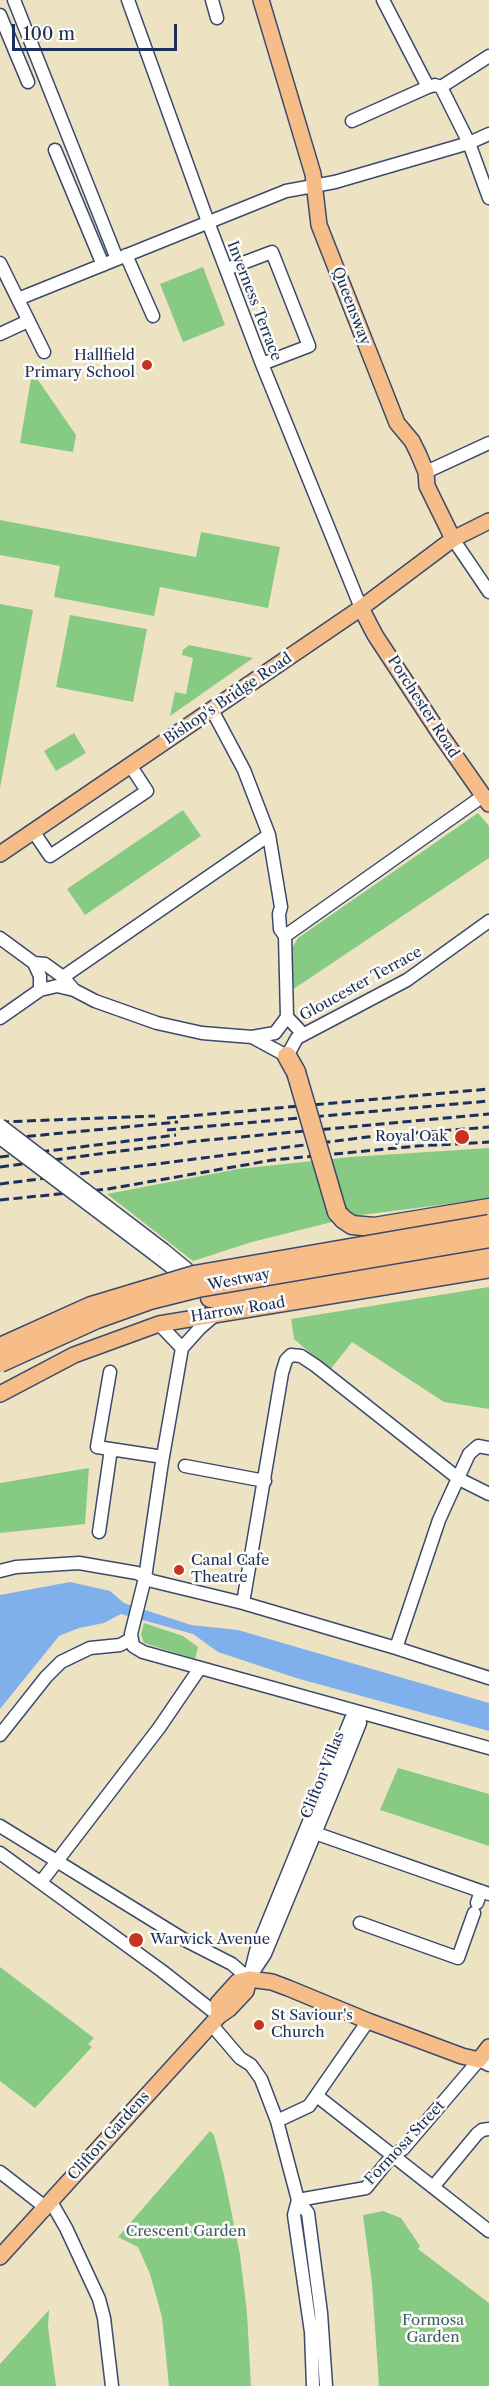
<!DOCTYPE html>
<html>
<head>
<meta charset="utf-8">
<style>
	body { margin:0 }
	#map { position:relative; width:489px; height:2386px; overflow:hidden; background:#ede3c3; font-family:"Libre Caslon Text",serif }
	canvas { display:block }
	.scale { position:absolute; left:12px; top:24px; width:165px; height:27px; box-sizing:border-box; border:3px solid #1b2f5e; border-top:0; padding-left:8px; font-size:18px; line-height:21px; white-space:nowrap; color:#1b2f5e; -webkit-text-stroke:4px #fdfcf7; paint-order:stroke }
</style>
</head>
<body>
<div id="map">
<canvas width="489" height="2386"></canvas>
<div class="scale">100 m</div>
</div>
<script>
const ctx = document.querySelector('canvas').getContext('2d');
ctx.lineJoin = 'round';
function paint(path, color) {
  ctx.fillStyle = color;
  ctx.fill(path, 'evenodd');
}
function toPath(rows) {
  const path = new Path2D();
  for (const r of rows) {
    path.moveTo(r[0], r[1]);
    for (let i = 2; i < r.length; i += 2) path.lineTo(r[i], r[i + 1]);
  }
  return path;
}
function stroke(path, color, width, dash) {
  ctx.strokeStyle = color;
  ctx.lineWidth = width;
  ctx.lineCap = dash ? 'butt' : 'round';
  ctx.setLineDash(dash || []);
  ctx.stroke(path);
}
function label(font, color, halo, rows, align = 'center') {
  ctx.font = font + ' "Libre Caslon Text",serif';
  ctx.lineWidth = 5;
  ctx.setLineDash([]);
  ctx.textBaseline = 'middle';
  ctx.strokeStyle = halo;
  ctx.fillStyle = color;
  for (const [text, x, y, turn = 0] of rows) {
    ctx.save();
    ctx.translate(x, y);
    ctx.rotate((+turn || 0) * Math.PI / 180);
    ctx.textAlign = isNaN(turn) ? turn : align;
    if (halo) ctx.strokeText(text, 0, 0);
    ctx.fillText(text, 0, 0);
    ctx.restore();
  }
}
const green = toPath([
	[203,267,225,325,183,342,160,284],
	[31,379,38,380,76,435,73,452,20,443],
	[0,520,196,557,201,532,280,547,268,608,160,587,154,616,54,597,60,566,0,555],
	[0,604,33,610,0,788],
	[70,615,147,629,133,702,56,687],
	[189,645,253,658,170,716,175,692,186,694,193,658,182,655,183,650],
	[74,733,86,753,56,771,44,751],
	[183,810,201,836,85,915,67,889],
	[478,813,489,826,489,858,292,990,292,948,298,938],
	[489,1148,489,1199,360,1215,252,1242,193,1261,107,1194,238,1169,350,1157],
	[489,1287,489,1409,444,1402,352,1342,330,1370,294,1339,291,1319],
	[89,1468,85,1524,0,1533,0,1483],
	[144,1623,183,1636,198,1647,195,1659,144,1643,141,1634],
	[398,1768,489,1794,489,1846,380,1810],
	[0,1967,94,2038,88,2044,92,2047,35,2108,0,2081],
	[210,2131,214,2135,224,2175,240,2255,247,2313,251,2386,169,2386,162,2317,150,2274,138,2247,118,2237],
	[383,2211,401,2218,420,2246,418,2249,489,2303,489,2386,379,2386,372,2283,363,2215],
	[49,2310,48,2327,56,2386,0,2386,0,2364]
]);
const water = toPath([
	[70,1582,110,1591,124,1603,191,1625,238,1630,489,1703,489,1731,296,1678,218,1652,193,1634,121,1614,104,1623,79,1628,59,1636,0,1709,0,1595]
]);
const minor = toPath([
	[14,0,117,259],
	[128,0,208,222,262,364,361,608],
	[212,0,217,18],
	[383,0,428,87],
	[0,15,28,82],
	[441,87,489,56],
	[352,121,428,87,435,85,441,87,469,143,489,198],
	[55,150,103,265],
	[126,255,153,316],
	[0,263,44,352],
	[227,269,272,252,309,346,262,364],
	[18,299,286,191,335,182,469,143,489,134],
	[0,334,28,321],
	[426,472,489,443],
	[453,539,489,592],
	[212,710,244,770,269,835,281,907,279,914,280,929,285,936],
	[33,831,50,856,147,791,130,765],
	[285,936,483,796],
	[285,936,287,1017,303,1034],
	[0,938,34,963,45,964,63,977,74,990,95,1001,157,1023,202,1033,252,1037,275,1033,287,1017],
	[34,963,40,976,40,990],
	[63,977,269,835],
	[0,1018,40,990,57,986,74,990],
	[252,1037,287,1056,297,1038,407,980,489,921],
	[164,1250,187,1269],
	[154,1254,176,1271],
	[215,1315,200,1328,182,1348,162,1462,145,1578,131,1634,133,1646,143,1652,489,1748],
	[159,1324,182,1348],
	[110,1372,97,1447,163,1457],
	[185,1466,265,1481],
	[99,1532,111,1449],
	[0,1571,16,1567,79,1563,137,1573,152,1581,243,1603,396,1648,489,1678],
	[243,1603,282,1373,286,1360,291,1355,301,1356,316,1366,459,1479,489,1494],
	[396,1648,439,1520,469,1454,478,1446,489,1448],
	[0,1735,46,1677,61,1662,90,1648,120,1645,131,1639],
	[0,1826,183,1939,232,1964,249,1979],
	[309,1831,489,1894],
	[0,1853,162,1971,219,2016],
	[41,1882,159,1728,200,1668],
	[477,1903,481,1891],
	[360,1923,458,1958,474,1913],
	[255,1969,265,1954,340,1773,360,1723,359,1713],
	[249,1979,256,1951,351,1719,359,1713],
	[211,2024,240,2058,251,2065,261,2079,277,2121,298,2200,308,2213,321,2313,326,2386],
	[317,2096,489,2231],
	[277,2121,309,2106,368,2021],
	[0,2172,45,2207],
	[433,2187,477,2134,482,2130,489,2129],
	[50,2200,66,2228,99,2299,104,2318,112,2386],
	[298,2200,366,2188,392,2156,403,2149,479,2060,489,2065],
	[298,2200,294,2215,311,2332,313,2386]
]);
const major = toPath([
	[261,0,313,174,319,225,397,423,412,441,418,453,426,472,427,486,453,539],
	[361,608,375,635,440,734,489,804],
	[0,854,361,608,453,539,489,521],
	[0,1394,74,1355,159,1324,489,1270],
	[219,2016,218,2003,237,1982,249,1979,272,1982,288,1988,368,2021,462,2056,479,2060,489,2047],
	[0,2257,219,2016,229,2009,246,1991,249,1979]
]);
const highway = toPath([
	[287,1056,296,1072],
	[337,1212,343,1219,352,1225,374,1227,489,1208],
	[210,1298,227,1298,489,1256]
]);
const rail = toPath([
	[167,1118,489,1089],
	[0,1122,155,1116],
	[167,1130,489,1101],
	[0,1139,178,1122],
	[0,1157,176,1135],
	[0,1167,197,1141,489,1114],
	[0,1184,367,1137,489,1127],
	[0,1200,108,1189,273,1160,417,1146,489,1142]
]);
const minorBridge = toPath([
	[0,1125,164,1250],
	[0,1138,154,1254]
]);
const highwayBridge = toPath([
	[296,1072,337,1212],
	[0,1347,91,1306,194,1275,489,1224],
	[0,1363,97,1319,150,1300,198,1288,489,1238]
]);
const markers = [
	[147,365,6,"#c8321e"],
	[462,1137,8,"#c8321e"],
	[179,1570,6,"#c8321e"],
	[136,1940,8,"#c8321e"],
	[259,2025,6,"#c8321e"]
];
const streetNames = [
	["Inverness Terrace",254,301,69],
	["Queensway",351,306,69],
	["Bishop's Bridge Road",228,699,-34],
	["Porchester Road",423,707,57],
	["Gloucester Terrace",361,984,-29],
	["Westway",239,1280,-11],
	["Harrow Road",238,1310,-9],
	["Clifton Villas",323,1775,-68],
	["Clifton Gardens",109,2136,-48],
	["Formosa Street",405,2143,-47]
];
const poiNames = [
	["Hallfield",135,356,"right"],
	["Primary School",135,373,"right"],
	["Royal Oak",448,1137,"right"],
	["Canal Cafe",191,1561],
	["Theatre",191,1578],
	["Warwick Avenue",150,1940],
	["St Saviour's",271,2016],
	["Church",271,2033]
];
const parkNames = [
	["Crescent Garden",186,2232],
	["Formosa",433,2321],
	["Garden",433,2338]
];
paint(green, '#86ca83');
paint(water, '#7fb0eb');
stroke(minor, '#3a4a6d', 15);
stroke(major, '#3a4a6d', 18);
stroke(highway, '#3a4a6d', 21);
stroke(minor, '#fff', 12);
stroke(major, '#f7bd88', 15);
stroke(highway, '#f7bd88', 18);
stroke(rail, '#1b2f5e', 3, [9, 4.5]);
stroke(minorBridge, '#3a4a6d', 15, []);
stroke(highwayBridge, '#3a4a6d', 21, []);
stroke(minorBridge, '#fff', 12);
stroke(highwayBridge, '#f7bd88', 18);
for (const [x, y, r, color] of markers) {
  const dot = new Path2D();
  dot.arc(x, y, r, 0, 2 * Math.PI);
  ctx.fillStyle = color;
  ctx.fill(dot);
  stroke(dot, '#fdfcf7', 2);
}
label('15px', '#1b2f5e', '#fdfcf7', streetNames);
label('15px', '#1b2f5e', '#fdfcf7', poiNames, 'left');
label('15px', '#3b5e69', '#fdfcf7', parkNames);
</script>
</body>
</html>
